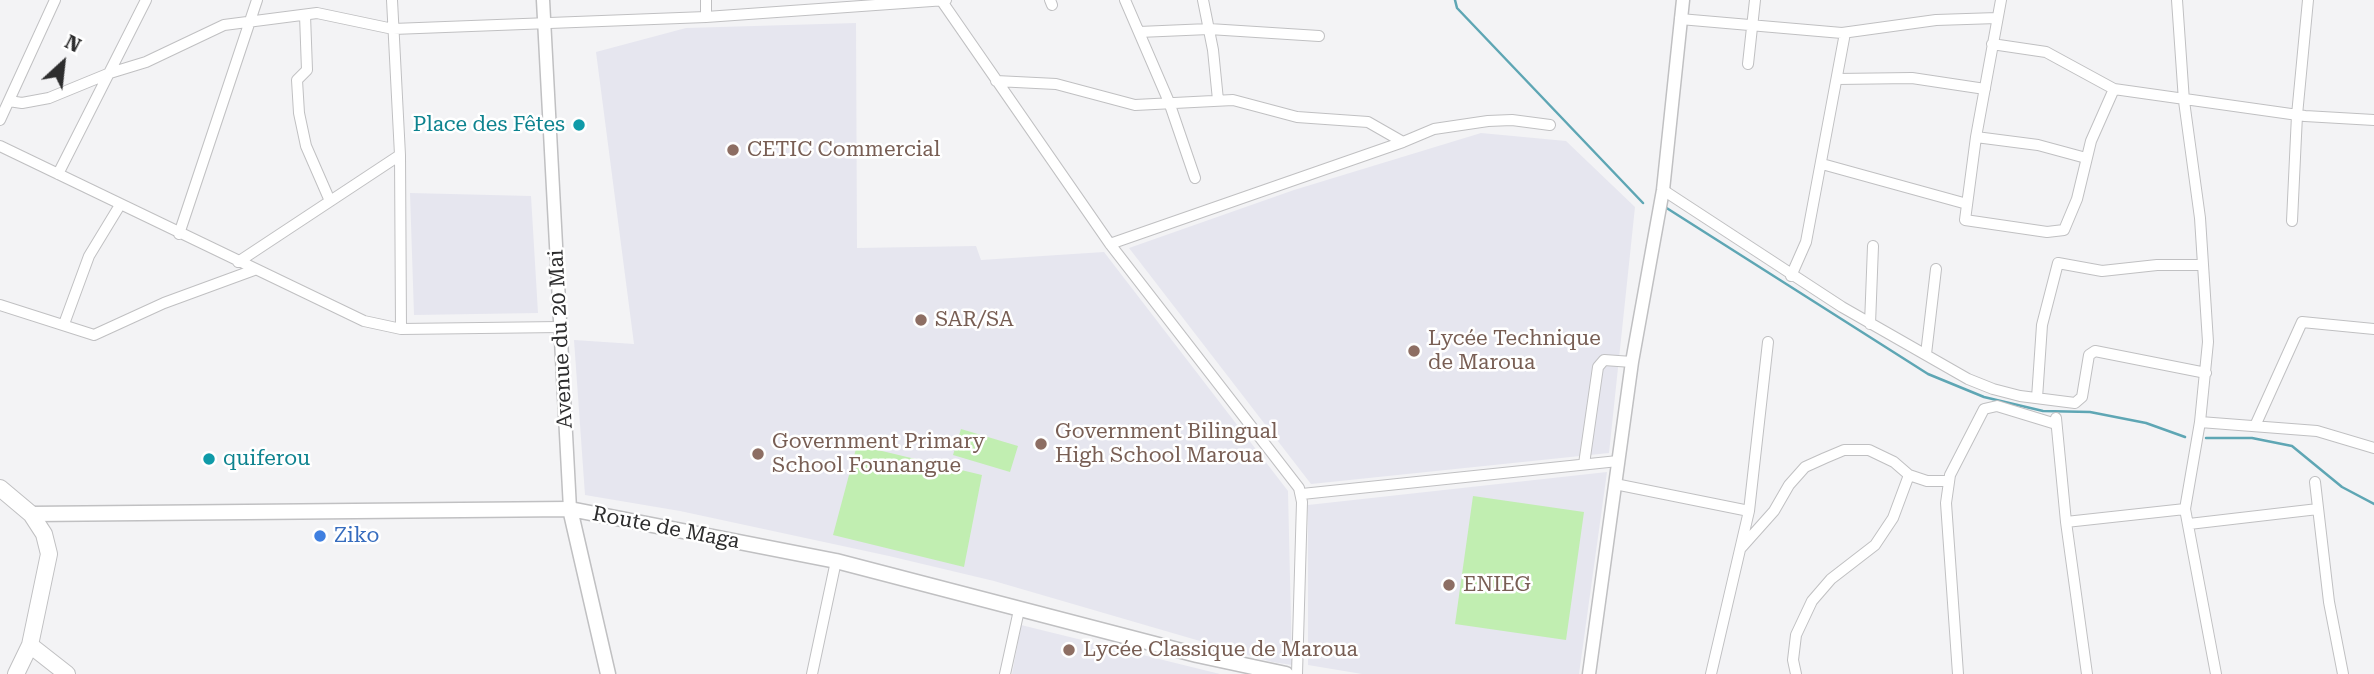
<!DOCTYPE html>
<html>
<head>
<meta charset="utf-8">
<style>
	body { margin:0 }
	#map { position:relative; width:2374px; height:674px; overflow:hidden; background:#f3f3f5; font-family:"Roboto Serif",serif }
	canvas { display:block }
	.north { position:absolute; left:28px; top:28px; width:70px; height:70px; -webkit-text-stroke:5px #fff; paint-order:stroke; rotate:27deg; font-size:19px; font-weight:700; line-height:28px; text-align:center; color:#2d2d2e }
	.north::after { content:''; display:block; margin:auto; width:24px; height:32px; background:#2d2d2e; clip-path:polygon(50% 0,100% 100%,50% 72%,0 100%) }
</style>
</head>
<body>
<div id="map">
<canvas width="2374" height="674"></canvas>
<div class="north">N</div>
</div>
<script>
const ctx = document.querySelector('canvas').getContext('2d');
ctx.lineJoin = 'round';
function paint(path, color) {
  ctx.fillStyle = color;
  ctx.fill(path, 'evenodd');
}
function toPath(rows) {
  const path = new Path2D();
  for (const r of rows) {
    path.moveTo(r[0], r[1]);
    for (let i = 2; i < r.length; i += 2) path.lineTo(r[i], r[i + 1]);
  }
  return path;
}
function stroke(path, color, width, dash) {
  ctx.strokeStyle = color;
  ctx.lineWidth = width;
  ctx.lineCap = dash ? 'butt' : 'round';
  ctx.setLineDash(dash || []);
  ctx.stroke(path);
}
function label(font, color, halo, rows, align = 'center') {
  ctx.font = font + ' "Roboto Serif",serif';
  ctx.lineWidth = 5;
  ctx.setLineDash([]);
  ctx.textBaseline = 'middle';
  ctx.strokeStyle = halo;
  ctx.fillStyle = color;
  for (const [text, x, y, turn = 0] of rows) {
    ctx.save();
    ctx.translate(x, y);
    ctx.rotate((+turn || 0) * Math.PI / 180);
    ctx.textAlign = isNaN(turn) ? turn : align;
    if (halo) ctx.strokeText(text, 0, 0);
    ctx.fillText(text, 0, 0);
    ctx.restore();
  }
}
const built = toPath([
	[856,23,857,248,976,246,981,260,1104,252,1288,491,1292,665,1272,662,994,581,889,556,680,511,585,495,574,340,634,344,596,52,686,28],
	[1481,133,1566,141,1635,207,1609,453,1311,484,1129,248,1294,190],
	[410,193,531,196,538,313,414,315],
	[1607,472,1579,674,1362,674,1308,665,1308,505],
	[1021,625,1220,674,1012,674]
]);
const green = toPath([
	[961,429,1018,446,1010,472,953,455],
	[857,445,982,475,964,567,833,535],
	[1473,496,1584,512,1566,640,1455,624]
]);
const stream = toPath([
	[1455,0,1457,8,1643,203],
	[1665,207,1928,374,1984,397,2043,411,2090,412,2146,423,2185,437],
	[2206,438,2252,438,2292,446,2342,487,2374,504]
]);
const minor = toPath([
	[392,0,400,155,401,329],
	[706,0,706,17],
	[941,0,1110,244,1299,488,1302,502,1297,674],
	[1050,0,1052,5],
	[1125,0,1169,102,1195,178],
	[1203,0,1213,50,1218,100],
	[2001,0,1976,137,1965,220,2047,232,2064,230,2077,199,2091,141,2114,89],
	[2177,0,2184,101,2200,218,2208,342,2200,422,2185,509,2216,674],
	[305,15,307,70,297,80,299,113,306,146,330,201],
	[1680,19,1842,33,1936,20,1997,18],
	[1139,32,1209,29,1319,36],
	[1992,44,2046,52,2114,89,2305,116,2374,120],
	[1748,64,1755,0],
	[1837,79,1912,78,1985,89],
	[996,81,1056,84,1135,105,1233,100,1297,117,1368,122,1403,142,1110,244],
	[9,101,22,103,49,98,110,73,146,62,224,25,317,13,393,29,706,17,946,0],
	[0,120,55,0],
	[1976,137,2038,145,2086,158],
	[1403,142,1434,129,1488,121,1512,120,1550,125],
	[0,146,364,321,401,329,560,327],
	[1822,164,1967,204],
	[58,174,146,0],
	[1663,190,1842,307,1968,379,1993,389,2020,396,2075,403,2082,397,2089,355,2095,351,2206,373],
	[2292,221,2297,115,2308,0],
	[179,234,257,0],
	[238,262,400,155],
	[1791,276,1806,242,1845,33],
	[0,305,94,335,164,303,254,270],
	[64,324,89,256,120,205],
	[1870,324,1873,246],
	[1926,354,1936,269],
	[2037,398,2042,325,2058,263,2102,271,2157,265,2203,265],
	[2056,418,2066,522,2087,674],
	[2200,422,2317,431,2374,448],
	[2255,426,2302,322,2374,329],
	[1584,464,1598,367,1604,360,1632,362],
	[2315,482,2329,602,2343,674],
	[1615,484,1749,511],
	[1302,494,1618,461],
	[2066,522,2185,509],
	[2189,524,2318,509],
	[1741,548,1774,511,1789,485,1805,467,1825,458,1844,450,1869,450,1894,462,1909,475],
	[812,674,836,561],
	[1005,674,1019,610],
	[1711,674,1749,511,1768,342],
	[1796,674,1793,660,1796,635,1812,601,1831,579,1875,545,1893,518,1909,475,1927,481,1949,481],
	[1958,674,1946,503,1950,475,1984,409,1997,406,2056,424]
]);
const tertiary = toPath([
	[543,0,570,509],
	[1589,674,1632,362,1663,190,1683,0]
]);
const secondary = toPath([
	[570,509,608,674],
	[31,514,570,509,836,561,1197,655,1286,674]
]);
const primary = toPath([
	[0,488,31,514,44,534,49,554,30,645,16,674],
	[30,645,67,674]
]);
const markers = [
	[579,125,7,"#0f9aa8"],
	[733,150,7,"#8d6e63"],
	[921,320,7,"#8d6e63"],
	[1414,351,7,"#8d6e63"],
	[1041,444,7,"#8d6e63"],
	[758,454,7,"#8d6e63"],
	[209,459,7,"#0f9aa8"],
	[320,536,7,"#3f7fe0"],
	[1449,585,7,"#8d6e63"],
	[1069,650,7,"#8d6e63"]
];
const cultureNames = [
	["Place des Fêtes",565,125],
	["quiferou",223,459,"left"]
];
const educationNames = [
	["CETIC Commercial",747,150],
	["SAR/SA",935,320],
	["Lycée Technique",1428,339],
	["de Maroua",1428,363],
	["Government Bilingual",1055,432],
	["High School Maroua",1055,456],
	["Government Primary",772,442],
	["School Founangue",772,466],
	["ENIEG",1463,585],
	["Lycée Classique de Maroua",1083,650]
];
const streetNames = [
	["Avenue du 20 Mai",561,339,-93],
	["Route de Maga",666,528,11]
];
const shopNames = [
	["Ziko",334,536]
];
paint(built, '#e6e6ef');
paint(green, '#c1eeb1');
stroke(stream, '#5ea6b4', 2.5);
stroke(minor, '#c0c0c2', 12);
stroke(tertiary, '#c0c0c2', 15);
stroke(secondary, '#c0c0c2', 17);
stroke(primary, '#c0c0c2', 18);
stroke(minor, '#fff', 10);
stroke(tertiary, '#fff', 12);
stroke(secondary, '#fff', 14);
stroke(primary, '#fff', 16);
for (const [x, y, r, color] of markers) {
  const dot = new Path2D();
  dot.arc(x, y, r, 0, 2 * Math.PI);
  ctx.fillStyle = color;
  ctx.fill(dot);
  stroke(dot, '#fff', 2.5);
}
label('21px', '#0d838f', '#fff', cultureNames, 'right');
label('21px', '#785e54', '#fff', educationNames, 'left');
label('21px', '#2d2d2e', '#fff', streetNames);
label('21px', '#366cbe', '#fff', shopNames, 'left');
</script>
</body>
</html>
